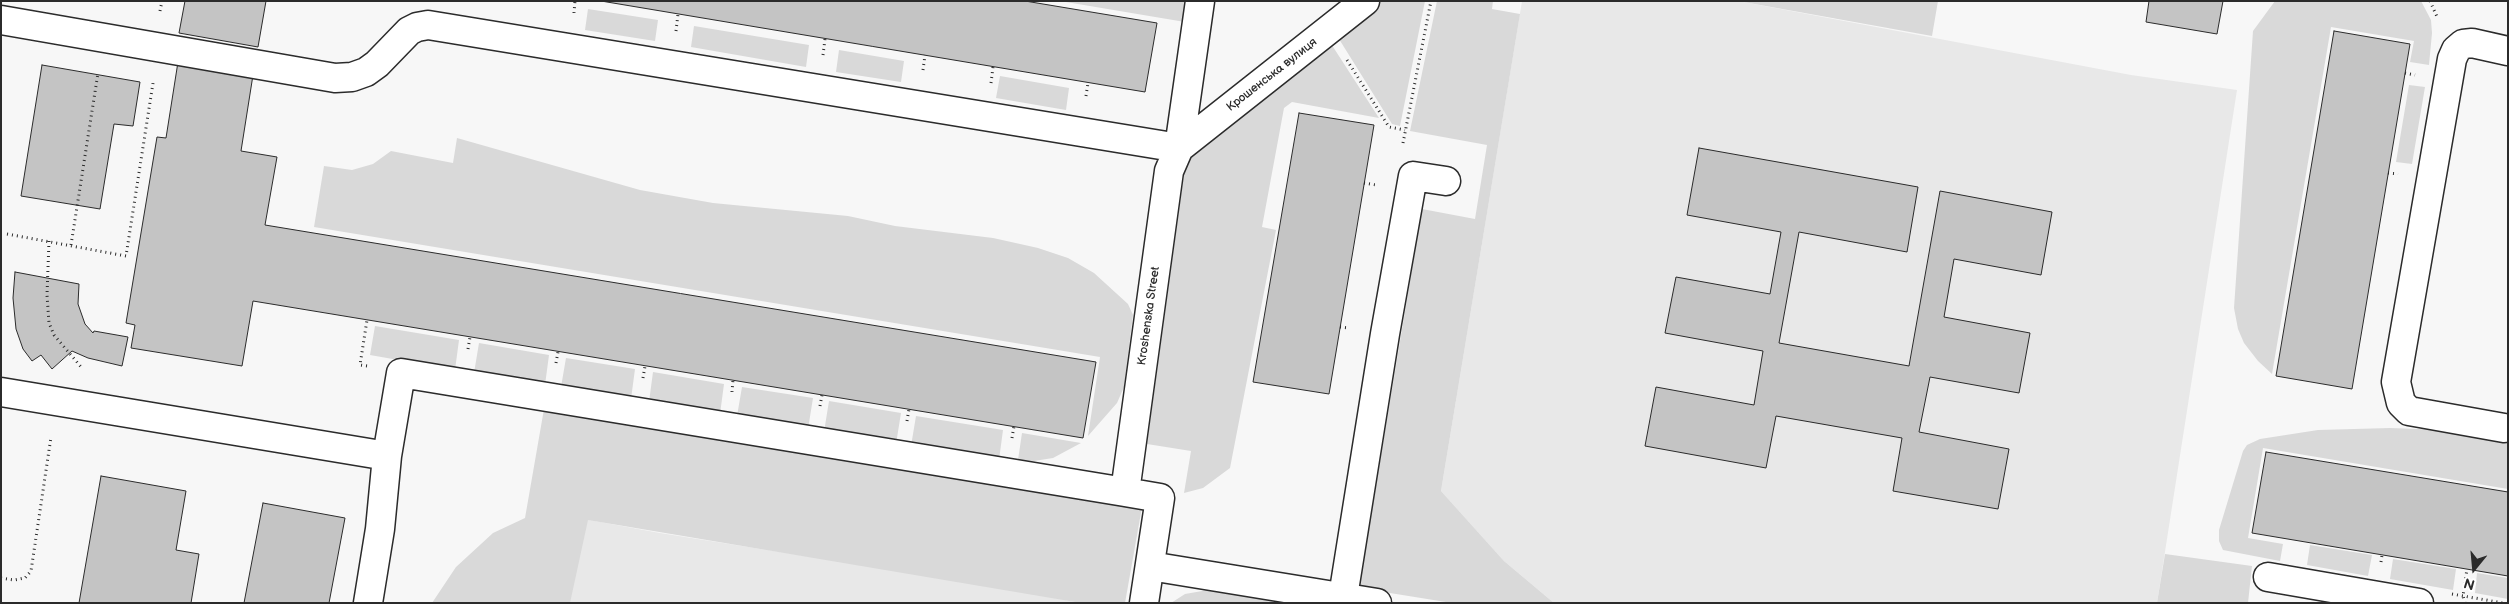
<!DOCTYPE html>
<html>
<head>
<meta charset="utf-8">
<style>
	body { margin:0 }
	#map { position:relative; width:2509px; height:604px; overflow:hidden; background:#f7f7f7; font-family:"Balsamiq Sans",sans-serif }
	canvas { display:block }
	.frame { position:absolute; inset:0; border:2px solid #2b2b2b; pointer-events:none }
	.north { position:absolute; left:2449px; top:544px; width:50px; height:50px; -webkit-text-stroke:4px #fff; paint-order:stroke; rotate:197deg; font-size:14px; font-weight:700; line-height:20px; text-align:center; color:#2b2b2b }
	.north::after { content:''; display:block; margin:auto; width:18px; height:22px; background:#2b2b2b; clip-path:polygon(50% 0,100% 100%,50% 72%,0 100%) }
</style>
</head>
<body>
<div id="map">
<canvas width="2509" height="604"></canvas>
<div class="frame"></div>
<div class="north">N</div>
</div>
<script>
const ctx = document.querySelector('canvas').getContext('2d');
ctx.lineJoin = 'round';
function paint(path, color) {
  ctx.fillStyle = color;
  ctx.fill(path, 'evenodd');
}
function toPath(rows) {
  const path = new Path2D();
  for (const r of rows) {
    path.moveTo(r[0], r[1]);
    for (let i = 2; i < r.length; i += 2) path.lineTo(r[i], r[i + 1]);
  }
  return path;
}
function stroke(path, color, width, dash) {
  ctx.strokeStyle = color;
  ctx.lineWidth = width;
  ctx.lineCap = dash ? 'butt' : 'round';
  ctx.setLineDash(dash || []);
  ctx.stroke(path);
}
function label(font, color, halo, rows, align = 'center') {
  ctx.font = font + ' "Balsamiq Sans",sans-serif';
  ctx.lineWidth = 4.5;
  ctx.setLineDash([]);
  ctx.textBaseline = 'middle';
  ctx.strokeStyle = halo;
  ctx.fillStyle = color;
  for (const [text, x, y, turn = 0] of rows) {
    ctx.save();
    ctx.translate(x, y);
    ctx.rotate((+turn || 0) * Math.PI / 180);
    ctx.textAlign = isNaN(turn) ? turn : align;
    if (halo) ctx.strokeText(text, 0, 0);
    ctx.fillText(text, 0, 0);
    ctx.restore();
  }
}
const built = toPath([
	[1522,1,1738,1,2131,75,2237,90,2157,603,1554,603,1504,561,1441,491],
	[557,514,660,533,988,585,1081,603,536,603]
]);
const green = toPath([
	[1060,1,1188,1,1185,22],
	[1372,1,1425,1,1400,126,1392,124,1334,31],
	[1437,1,1493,1,1492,9,1520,14,1441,491,1504,561,1554,603,1452,603,1359,588,1422,209,1475,219,1487,145,1410,131],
	[1738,1,1938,1,1932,36],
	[2275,1,2421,1,2431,20,2432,33,2429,65,2410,62,2414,41,2331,27,2272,374,2258,361,2244,343,2238,329,2234,308,2253,31],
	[588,9,658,20,655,41,585,30],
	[694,26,809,45,806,67,691,47],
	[1326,36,1379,118,1292,102,1284,108,1262,227,1276,230,1230,468,1203,488,1184,493,1191,451,1147,444,1188,145],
	[839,50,904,61,901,82,836,72],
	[1000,76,1069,88,1066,110,996,98],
	[2409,85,2425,87,2412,164,2396,162],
	[457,138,640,190,713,203,848,216,895,226,993,238,1038,248,1068,258,1094,273,1128,304,1133,315,1124,387,1117,403,1088,436,1100,357,314,227,324,166,352,170,373,164,391,151,453,163],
	[375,326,459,340,455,370,370,355],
	[479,343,549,355,545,385,474,373],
	[566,358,635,369,631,399,561,387],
	[653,372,724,384,720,414,649,402],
	[742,387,813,398,808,429,737,416],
	[829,401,901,413,896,444,824,432],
	[544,409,690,435,1142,507,1125,603,1081,603,588,520,570,603,432,603,456,567,493,533,525,518],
	[916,416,1003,430,999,460,911,446],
	[2390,428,2446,430,2508,440,2508,489,2263,448,2248,538,2283,544,2280,561,2223,550,2219,541,2219,530,2243,451,2247,445,2260,439,2318,430],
	[1022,433,1081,443,1053,458,1034,461,1018,460],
	[2310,545,2372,555,2368,576,2307,565],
	[2165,554,2252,566,2248,603,2157,603],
	[2393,559,2456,569,2453,590,2390,579],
	[2477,573,2508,578,2508,599,2475,593],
	[1208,590,1296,603,1171,603,1185,594]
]);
const building = toPath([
	[185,1,266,1,258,47,179,33,185,1],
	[601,1,1025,1,1157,23,1145,92,601,1],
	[2149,1,2223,1,2217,34,2146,22,2149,1],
	[2334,31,2410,44,2352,389,2276,376,2334,31],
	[178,62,253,75,241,151,277,157,265,225,1096,362,1083,438,253,301,242,366,131,348,135,325,126,323,157,137,166,138,178,62],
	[42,65,140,82,133,126,114,124,100,209,21,196,42,65],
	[1299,113,1374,125,1329,394,1253,382,1299,113],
	[1699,148,1918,187,1907,252,1799,232,1779,343,1909,366,1940,191,2052,212,2041,275,1954,259,1944,317,2030,333,2019,393,1930,377,1919,432,2009,449,1998,509,1893,491,1902,438,1776,416,1766,468,1645,446,1656,387,1754,405,1763,351,1665,333,1676,277,1770,294,1781,232,1687,215,1699,148],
	[15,272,79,284,78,304,85,324,93,333,94,331,128,337,122,366,88,358,72,351,52,369,41,355,32,361,23,349,16,329,13,298,15,272],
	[2266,452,2508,492,2508,576,2252,533,2266,452],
	[101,476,186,491,176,550,199,554,191,603,79,603,101,476],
	[263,503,345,518,329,603,244,603,263,503]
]);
const path = toPath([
	[2430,1,2438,19],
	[160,11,162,1],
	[574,13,575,1],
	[676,31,678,14],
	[823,55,825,39],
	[1347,60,1389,127,1405,130],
	[923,70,925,55],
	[2405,73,2415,75],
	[991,83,993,67],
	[1086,96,1088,83],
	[1403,143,1431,1],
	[2388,173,2398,174],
	[1364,183,1376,185],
	[7,234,126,256,153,83],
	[49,241,47,295,49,323,54,335,82,368],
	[71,245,98,73],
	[1340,327,1349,328],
	[468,349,470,337],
	[556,363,558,352],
	[367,366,360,365,367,320],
	[643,378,645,366],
	[732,392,733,380],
	[820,406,822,395],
	[907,421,909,409],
	[1012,438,1014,426],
	[2381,562,2382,555],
	[1,578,14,580,25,578,31,571,51,437],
	[2452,594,2503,603],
	[2465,603,2463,596,2467,569]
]);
const minor = toPath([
	[1,20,335,78,352,77,366,72,377,64,409,31,417,27,428,25,1179,148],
	[1179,148,1365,1],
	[1,392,387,456],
	[2504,428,2409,411,2401,403,2396,382,2452,59,2456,50,2463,44,2472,43,2508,51],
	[1150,566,1377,603],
	[2268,577,2419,603],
	[368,603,380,529,387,456,401,373,1125,492],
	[1144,603,1160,498,1125,492,1169,171,1179,148,1200,1],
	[1342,603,1385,334,1413,176,1446,181]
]);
const streetNames = [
	["Крошенська вулиця",1272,75,-38],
	["Kroshenska Street",1149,316,-82]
];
paint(built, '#e8e8e8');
paint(green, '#d9d9d9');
paint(building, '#c4c4c4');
stroke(building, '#2b2b2b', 1);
stroke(minor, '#2b2b2b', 31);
stroke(path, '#2b2b2b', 3, [1, 4]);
stroke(minor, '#fff', 28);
label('12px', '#2b2b2b', '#fff', streetNames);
</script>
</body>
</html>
